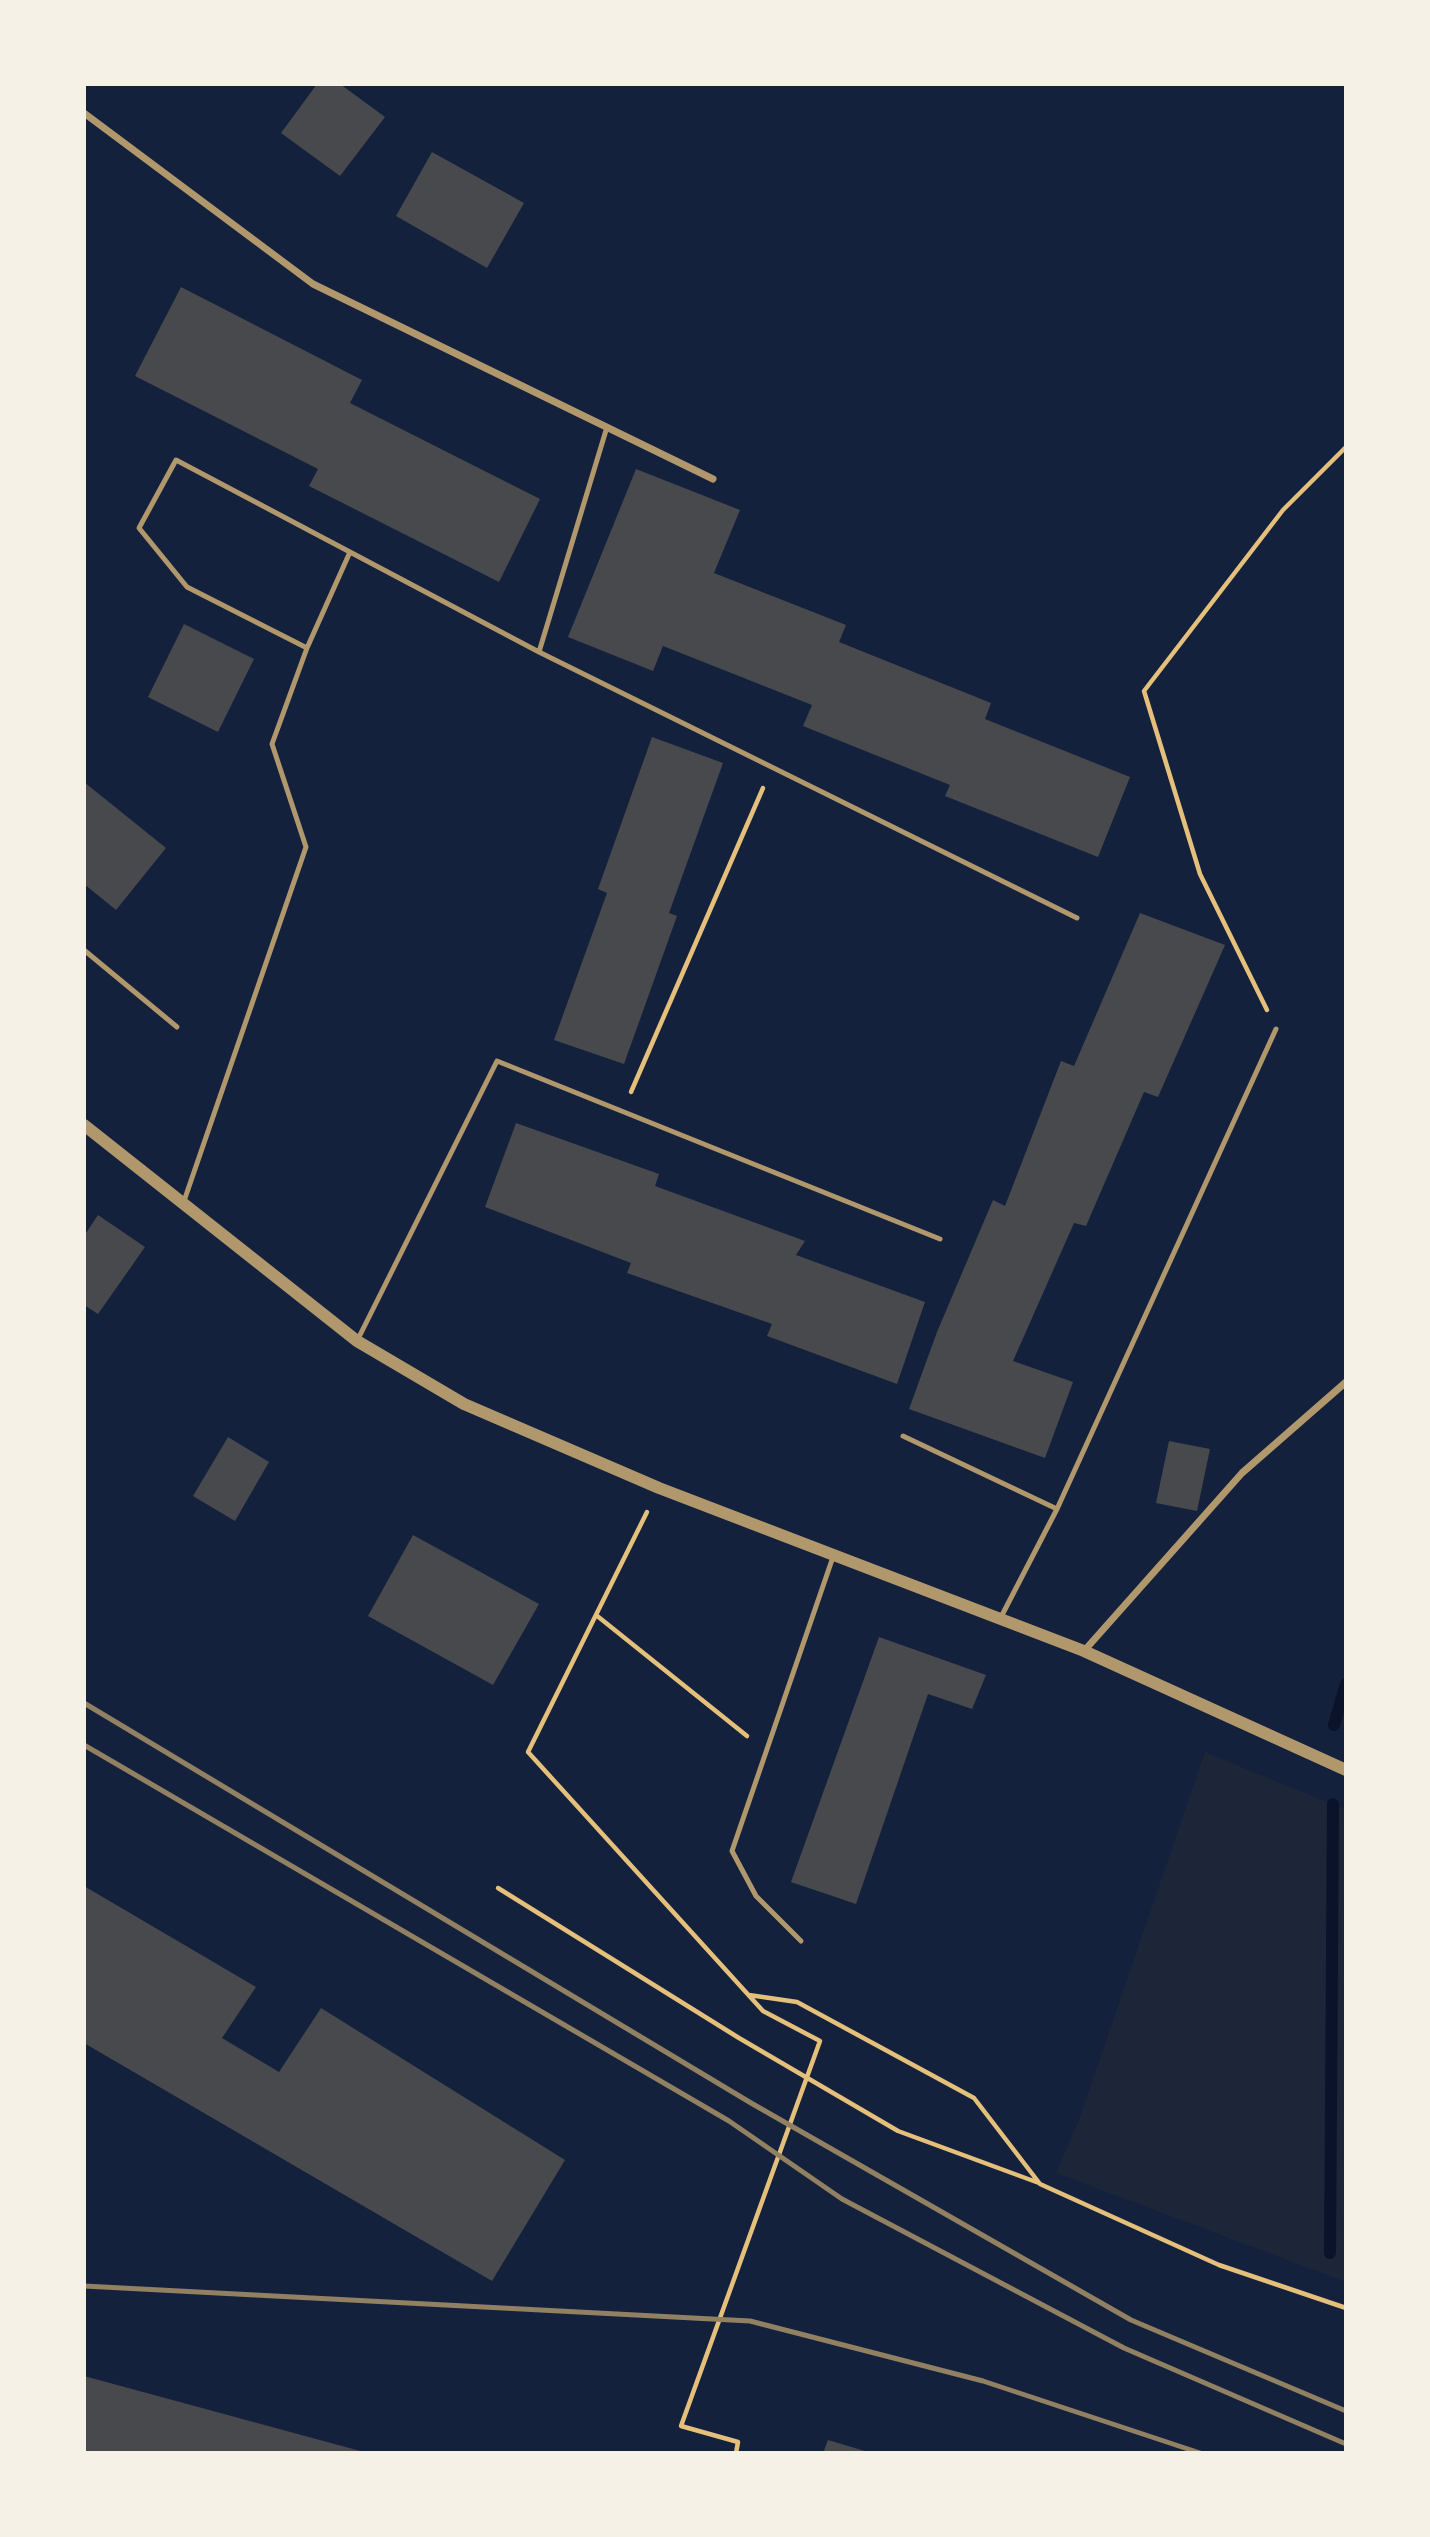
<!DOCTYPE html>
<html>
<head>
<meta charset="utf-8">
<style>
	body { margin:0 }
	#map { position:relative; width:1430px; height:2537px; overflow:hidden; background:#14213d; font-family:"DM Sans",sans-serif }
	canvas { display:block }
	.frame { position:absolute; inset:0; border:86px solid #f6f1e7; pointer-events:none }
</style>
</head>
<body>
<div id="map">
<canvas width="1430" height="2537"></canvas>
<div class="frame"></div>
</div>
<script>
const ctx = document.querySelector('canvas').getContext('2d');
ctx.lineJoin = 'round';
function paint(path, color) {
  ctx.fillStyle = color;
  ctx.fill(path, 'evenodd');
}
function toPath(rows) {
  const path = new Path2D();
  for (const r of rows) {
    path.moveTo(r[0], r[1]);
    for (let i = 2; i < r.length; i += 2) path.lineTo(r[i], r[i + 1]);
  }
  return path;
}
function stroke(path, color, width, dash) {
  ctx.strokeStyle = color;
  ctx.lineWidth = width;
  ctx.lineCap = dash ? 'butt' : 'round';
  ctx.setLineDash(dash || []);
  ctx.stroke(path);
}
const green = toPath([
	[1205,1752,1346,1810,1346,2282,1056,2173,1079,2120]
]);
const stream = toPath([
	[1334,1725,1346,1684],
	[1330,2253,1333,1804]
]);
const building = toPath([
	[317,84,340,84,385,117,340,176,281,133],
	[432,152,524,203,487,268,396,216],
	[181,287,362,380,350,403,540,499,499,582,309,486,318,469,135,376],
	[636,469,740,510,714,573,846,625,839,642,991,703,985,719,1130,777,1098,857,945,796,950,785,803,726,812,705,663,646,653,671,568,637],
	[184,624,254,659,218,732,148,697],
	[652,737,723,763,669,913,677,916,624,1064,554,1040,607,893,598,889],
	[84,782,166,848,116,910,84,884],
	[1140,913,1225,945,1158,1097,1144,1092,1086,1226,1074,1223,1013,1361,1073,1382,1045,1458,909,1409,937,1332,993,1200,1005,1206,1061,1061,1074,1066],
	[516,1123,659,1174,655,1186,805,1241,796,1255,925,1302,897,1384,767,1336,772,1324,627,1273,631,1263,485,1207],
	[98,1215,145,1247,98,1314,84,1305,84,1236],
	[228,1437,269,1462,235,1521,193,1496],
	[1169,1441,1210,1449,1197,1511,1156,1503],
	[413,1535,539,1604,493,1685,368,1616],
	[879,1637,986,1675,972,1709,928,1694,856,1904,791,1882],
	[84,1886,256,1987,222,2038,279,2072,321,2008,565,2160,492,2281,84,2043],
	[84,2376,364,2452,364,2453,84,2453],
	[828,2440,868,2452,868,2453,823,2453]
]);
const path = toPath([
	[1267,1010,1200,874,1144,691,1283,510,1346,447],
	[631,1092,763,788],
	[647,1512,528,1752,763,2011,820,2041,681,2426,738,2442,736,2453],
	[596,1615,747,1736],
	[498,1888,739,2038,898,2131,1039,2183],
	[749,1995,797,2002,974,2098,1040,2184,1219,2265,1346,2308]
]);
const service = toPath([
	[607,427,539,652,1077,918],
	[307,648,187,587,139,528,176,460,539,652],
	[84,950,177,1027],
	[184,1201,306,847,272,744,307,648,350,552],
	[357,1341,497,1061,940,1239],
	[903,1436,1057,1509,1000,1619],
	[1057,1509,1276,1029],
	[801,1941,756,1896,732,1851,834,1554]
]);
const minor = toPath([
	[84,113,313,284,713,479],
	[1084,1651,1242,1473,1346,1382]
]);
const tertiary = toPath([
	[84,1125,357,1341,464,1404,659,1488,1084,1651,1346,1770]
]);
const rail = toPath([
	[84,1703,751,2103,1131,2320,1346,2411],
	[84,1745,729,2121,842,2199,1124,2348,1346,2444],
	[84,2286,750,2321,983,2381,1200,2453]
]);
paint(green, '#1d2539');
stroke(stream, '#0b132b', 12);
paint(building, '#48494c');
stroke(path, '#e5c07b', 4.5);
stroke(service, '#b1986c', 5);
stroke(minor, '#b1986c', 7);
stroke(tertiary, '#b1986c', 12);
stroke(rail, '#918062', 5);
</script>
</body>
</html>
